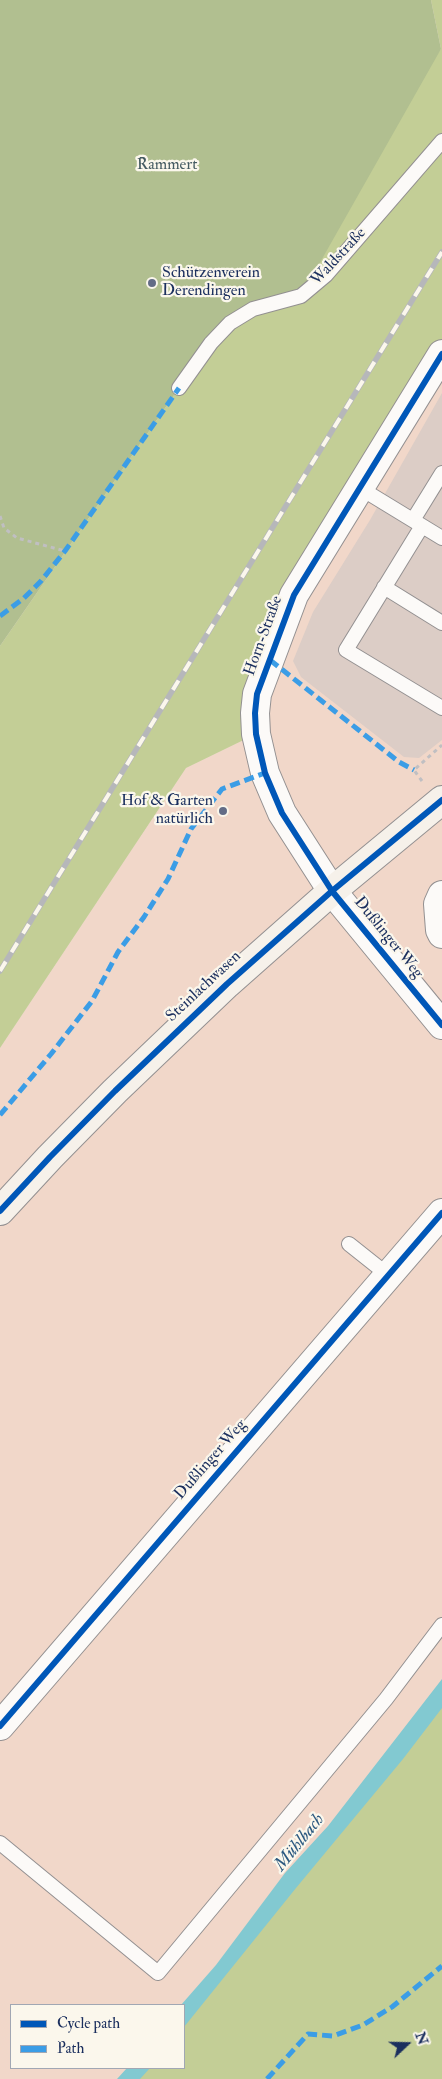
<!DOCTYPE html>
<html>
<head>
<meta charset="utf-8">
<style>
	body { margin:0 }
	#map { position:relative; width:442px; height:2079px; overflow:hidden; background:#eaded0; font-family:"IM FELL Double Pica",serif }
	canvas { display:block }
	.legend { position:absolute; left:10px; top:2004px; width:175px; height:65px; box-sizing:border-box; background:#fbf7ec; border:1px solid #a1a7b3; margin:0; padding:6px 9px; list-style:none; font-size:15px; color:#1b2f5e }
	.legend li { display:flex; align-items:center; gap:10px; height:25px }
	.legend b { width:25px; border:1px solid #a1a7b3 }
	.north { position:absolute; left:382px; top:2019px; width:50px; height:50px; -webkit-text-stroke:4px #fbf7ec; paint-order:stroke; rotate:69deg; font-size:14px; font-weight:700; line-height:20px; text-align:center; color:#1b2f5e }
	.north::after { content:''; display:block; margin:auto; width:18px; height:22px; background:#1b2f5e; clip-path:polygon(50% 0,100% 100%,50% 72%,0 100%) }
</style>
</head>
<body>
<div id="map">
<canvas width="442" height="2079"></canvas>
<ul class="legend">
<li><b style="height:6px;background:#0057b8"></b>Cycle path</li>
<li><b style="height:6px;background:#3b9de6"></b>Path</li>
</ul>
<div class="north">N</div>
</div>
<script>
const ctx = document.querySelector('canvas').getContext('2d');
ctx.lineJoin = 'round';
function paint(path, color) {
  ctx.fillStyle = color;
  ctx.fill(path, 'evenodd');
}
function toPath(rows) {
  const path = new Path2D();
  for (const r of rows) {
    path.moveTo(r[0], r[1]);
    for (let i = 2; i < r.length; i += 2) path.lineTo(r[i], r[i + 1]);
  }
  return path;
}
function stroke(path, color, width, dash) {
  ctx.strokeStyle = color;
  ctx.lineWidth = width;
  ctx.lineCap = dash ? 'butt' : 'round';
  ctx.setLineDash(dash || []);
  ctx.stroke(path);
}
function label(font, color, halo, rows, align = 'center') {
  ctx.font = font + ' "IM FELL Double Pica",serif';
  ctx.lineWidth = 4.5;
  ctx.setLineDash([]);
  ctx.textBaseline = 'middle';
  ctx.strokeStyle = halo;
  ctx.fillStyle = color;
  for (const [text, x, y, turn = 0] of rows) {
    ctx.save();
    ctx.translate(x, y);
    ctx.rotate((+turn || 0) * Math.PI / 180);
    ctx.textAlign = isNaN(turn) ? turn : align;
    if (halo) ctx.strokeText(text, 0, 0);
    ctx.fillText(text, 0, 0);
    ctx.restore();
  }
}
const built = toPath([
	[442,354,442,1692,184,2005,11,2005,11,2068,137,2068,127,2079,0,2079,0,1048,186,768,256,734,294,595]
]);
const industrial = toPath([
	[442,393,442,740,419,758,404,757,301,677,293,661,313,612,370,520]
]);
const green = toPath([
	[431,0,442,0,442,354,294,595,256,734,186,768,0,1048,0,646,179,388,441,49],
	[442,1692,442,2079,128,2079,137,2068,184,2068,184,2013]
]);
const forest = toPath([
	[0,0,431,0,441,49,301,296,230,323,179,388,0,646]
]);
const water = toPath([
	[442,1679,442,1708,403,1759,296,1888,184,2027,184,2005,181,2005,216,1965,285,1873,328,1826],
	[127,2068,150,2068,140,2079,117,2079]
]);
const path = toPath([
	[0,516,4,528,17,538,65,551],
	[422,781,414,770,442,745]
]);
const lane = toPath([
	[179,388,211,343,230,323,253,309,301,296,326,275,442,141],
	[360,488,442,538],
	[413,520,442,473],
	[422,526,346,650,442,708],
	[384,587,442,623],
	[349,1244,388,1275],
	[0,1843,158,1973,386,1699,442,1625]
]);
const street = toPath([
	[442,354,294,595,257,694,255,713,256,734,265,773,282,813,332,891,442,1025],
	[442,895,438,904,440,930,442,934],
	[0,1726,442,1213]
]);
const secondary = toPath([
	[0,1211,50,1157,115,1091,227,984,332,891,442,800]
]);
const rail = toPath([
	[0,971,442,252]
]);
const quiet = toPath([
	[0,616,24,598,41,581,65,551,179,388],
	[270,660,399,762,414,770],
	[0,1115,51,1054,92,1001,118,952,144,917,168,879,191,829,222,789,265,773],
	[267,2079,308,2034,333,2036,363,2025,392,2007,442,1966]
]);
const cycleway = toPath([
	[442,354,294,595,257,694,255,713,256,734,265,773,282,813,332,891,442,1025],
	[0,1211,50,1157,115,1091,227,984,332,891,442,800],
	[0,1726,442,1213]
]);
const markers = [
	[152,283,5,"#636c86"],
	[223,811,5,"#636c86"]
];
const parkNames = [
	["Rammert",167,166]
];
const streetNames = [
	["Waldstraße",339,257,-47],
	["Horn-Straße",264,636,-70],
	["Dußlinger Weg",388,938,51],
	["Steinlachwasen",204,987,-43],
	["Dußlinger Weg",211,1460,-49]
];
const poiNames = [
	["Schützenverein",162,274],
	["Derendingen",162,292],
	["Hof & Garten",213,802,"right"],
	["natürlich",213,820,"right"]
];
const waterNames = [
	["Mühlbach",300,1843,-51]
];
paint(built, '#f1d7c9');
paint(industrial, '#dccdc6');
paint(green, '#c3ce96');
paint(forest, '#b1bf90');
paint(water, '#82c9d1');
stroke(lane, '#939091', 16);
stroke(street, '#939091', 30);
stroke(secondary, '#939091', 30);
stroke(path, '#c0bfc2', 3, [4, 4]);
stroke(lane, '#fcfaf8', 14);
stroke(street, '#fcfaf8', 28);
stroke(secondary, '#f6f1ea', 28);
stroke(rail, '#b6b7ba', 5.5);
stroke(rail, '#fbf7ec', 4, [11]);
stroke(quiet, '#3b9de6', 5, [10, 5]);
stroke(cycleway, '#0057b8', 6);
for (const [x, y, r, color] of markers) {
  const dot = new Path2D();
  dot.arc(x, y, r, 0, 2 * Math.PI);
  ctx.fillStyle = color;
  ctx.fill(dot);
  stroke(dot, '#fbf7ec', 2);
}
label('16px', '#445a61', '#fbf7ec', parkNames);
label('16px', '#1b2f5e', '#fbf7ec', streetNames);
label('16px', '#1b2f5e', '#fbf7ec', poiNames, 'left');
label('italic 18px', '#2d5a81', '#fbf7ec', waterNames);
</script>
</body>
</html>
